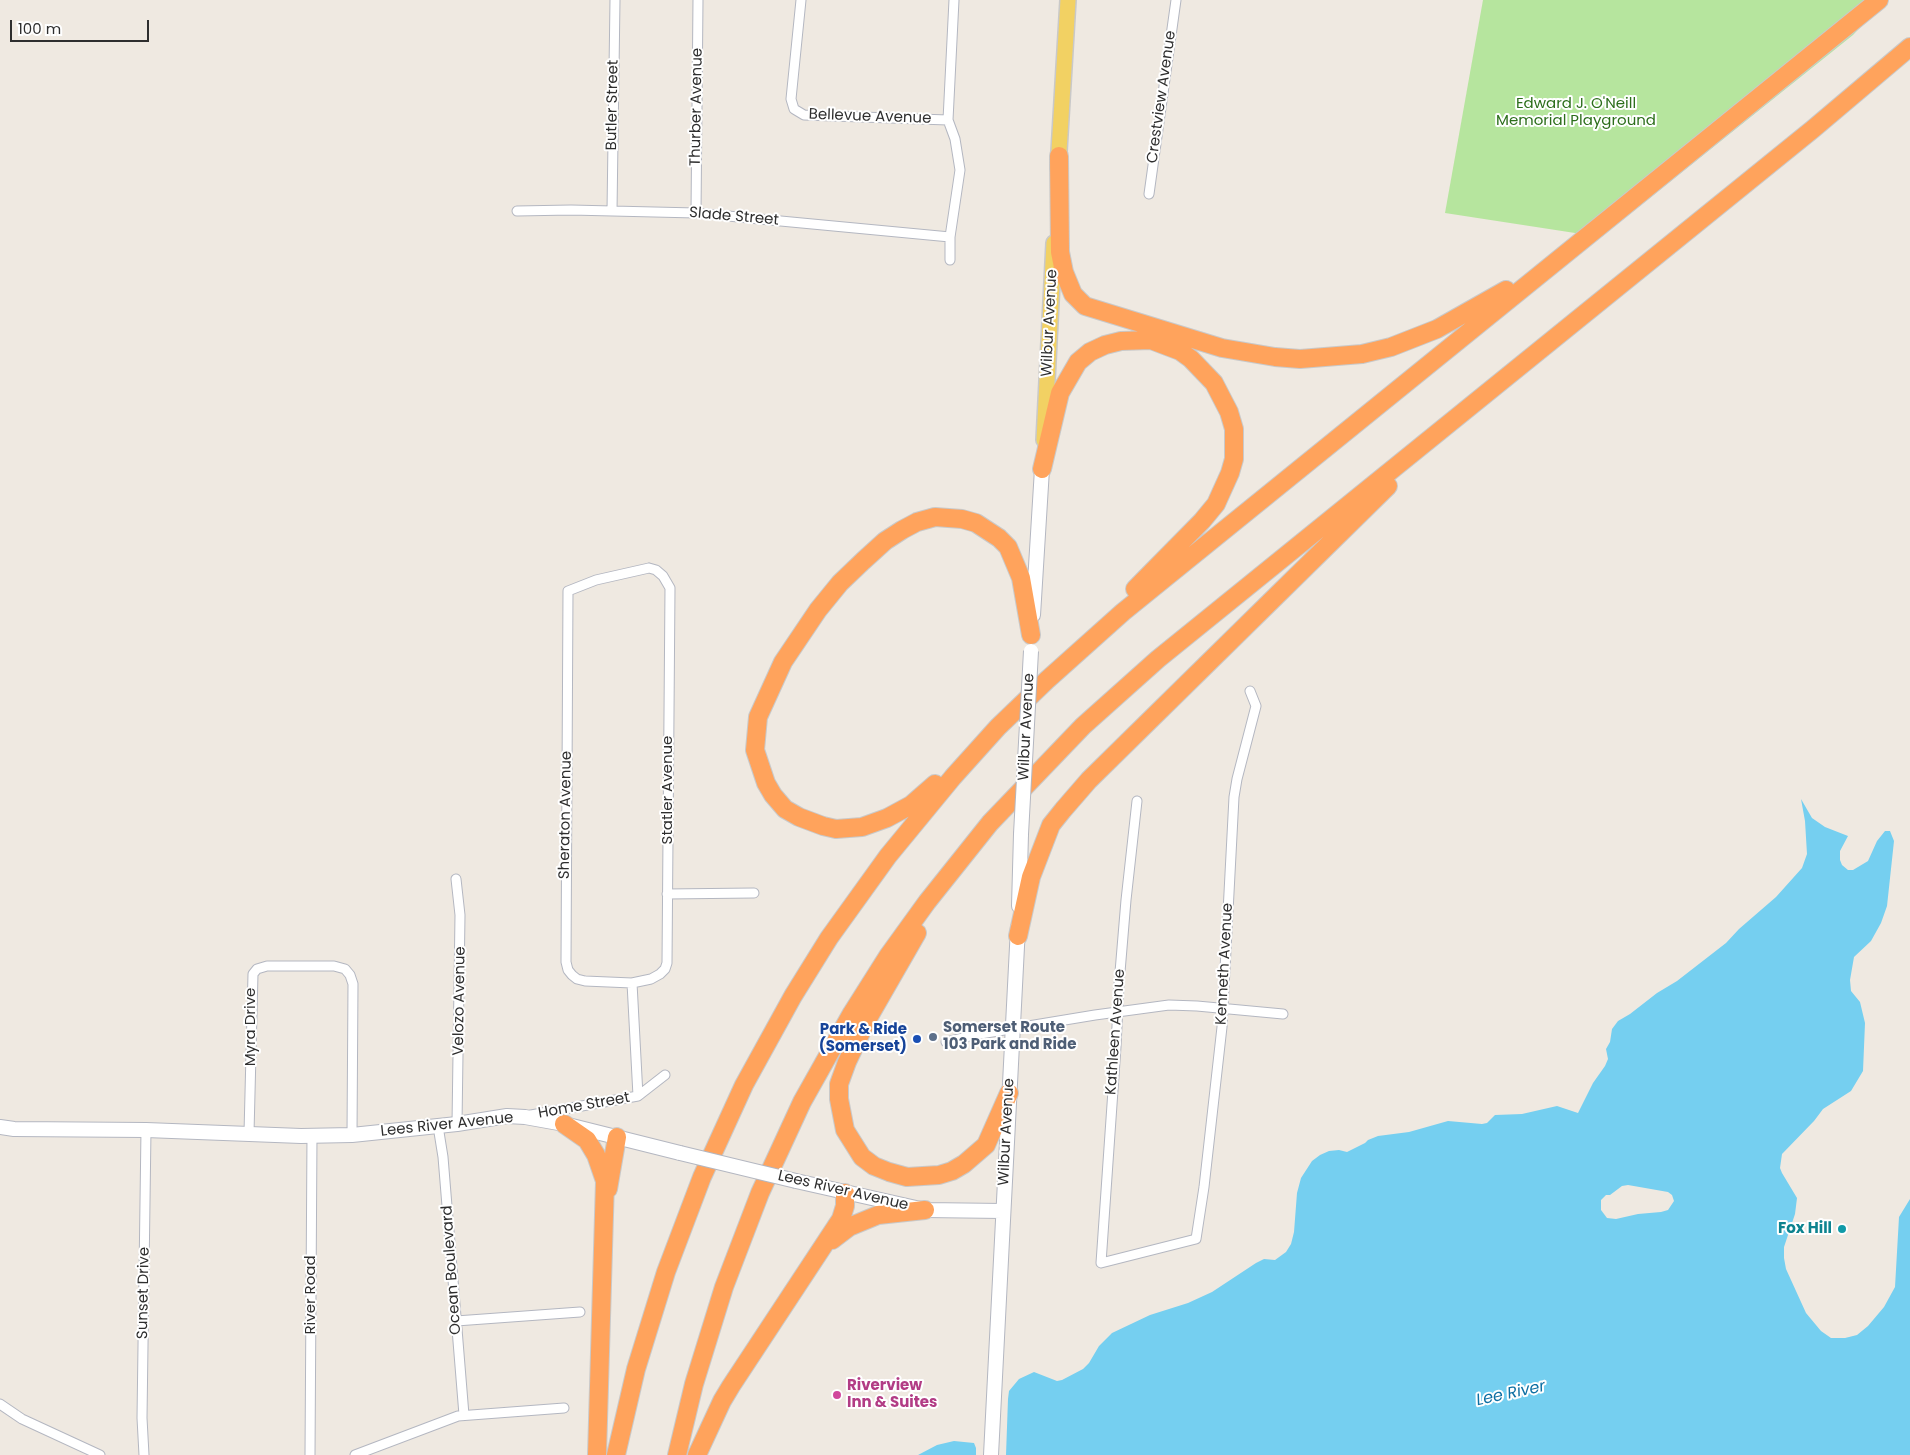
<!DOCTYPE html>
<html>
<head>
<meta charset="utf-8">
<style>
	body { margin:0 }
	#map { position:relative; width:1910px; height:1455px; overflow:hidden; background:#efe9e1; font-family:Poppins,sans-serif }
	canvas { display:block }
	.scale { position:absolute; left:10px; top:20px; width:139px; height:22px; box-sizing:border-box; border:2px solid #2e2e2e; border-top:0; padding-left:6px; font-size:15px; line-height:18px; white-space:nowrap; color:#2e2e2e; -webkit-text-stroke:4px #fff; paint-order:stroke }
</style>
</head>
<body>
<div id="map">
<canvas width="1910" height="1455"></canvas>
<div class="scale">100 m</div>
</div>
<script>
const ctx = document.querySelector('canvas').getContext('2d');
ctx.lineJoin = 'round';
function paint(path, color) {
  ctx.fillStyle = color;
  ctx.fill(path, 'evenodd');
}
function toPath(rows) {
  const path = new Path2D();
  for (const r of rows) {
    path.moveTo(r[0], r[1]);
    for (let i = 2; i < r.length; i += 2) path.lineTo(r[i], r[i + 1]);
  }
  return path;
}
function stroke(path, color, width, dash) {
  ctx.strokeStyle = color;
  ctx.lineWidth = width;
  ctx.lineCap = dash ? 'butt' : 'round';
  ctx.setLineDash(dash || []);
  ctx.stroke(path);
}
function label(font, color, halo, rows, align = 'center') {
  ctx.font = font + ' Poppins,sans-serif';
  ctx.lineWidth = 4;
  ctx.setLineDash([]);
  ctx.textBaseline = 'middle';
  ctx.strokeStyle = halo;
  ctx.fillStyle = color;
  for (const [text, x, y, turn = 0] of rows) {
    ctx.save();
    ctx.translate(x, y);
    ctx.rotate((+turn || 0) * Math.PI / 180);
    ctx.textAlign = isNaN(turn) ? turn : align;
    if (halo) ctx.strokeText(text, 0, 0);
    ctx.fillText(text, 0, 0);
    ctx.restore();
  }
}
const green = toPath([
	[1483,0,1886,0,1853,35,1601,237,1445,213]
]);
const water = toPath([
	[1801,799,1812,818,1825,827,1848,836,1840,851,1840,860,1842,865,1848,870,1853,870,1868,861,1877,841,1885,831,1890,831,1894,841,1887,906,1881,923,1871,941,1854,957,1850,980,1851,991,1860,1002,1865,1023,1863,1071,1851,1091,1823,1109,1814,1121,1782,1154,1780,1168,1782,1173,1797,1198,1795,1214,1784,1247,1784,1258,1786,1269,1806,1313,1821,1331,1831,1338,1845,1338,1857,1335,1868,1326,1884,1307,1895,1287,1899,1217,1910,1199,1910,1455,1006,1455,1008,1399,1009,1391,1019,1379,1034,1372,1057,1381,1062,1380,1083,1369,1089,1363,1099,1346,1112,1333,1150,1315,1188,1303,1212,1292,1256,1263,1264,1259,1275,1260,1286,1252,1291,1244,1294,1232,1297,1193,1301,1178,1312,1161,1320,1155,1329,1151,1339,1150,1347,1152,1365,1143,1368,1140,1378,1136,1409,1132,1448,1121,1482,1124,1487,1123,1495,1115,1522,1114,1557,1106,1578,1113,1593,1083,1605,1066,1608,1059,1606,1049,1610,1042,1612,1029,1618,1021,1630,1014,1657,993,1677,981,1726,943,1739,929,1776,897,1802,868,1807,854,1805,821],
	[1628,1185,1668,1192,1672,1195,1674,1201,1668,1210,1661,1212,1638,1214,1616,1219,1607,1218,1601,1210,1601,1200,1606,1195,1610,1195,1622,1186],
	[954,1441,974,1443,976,1448,976,1455,918,1455,937,1445]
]);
const street = toPath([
	[801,0,791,99,794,109,804,115,948,120],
	[1149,194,1176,0],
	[517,211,571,210,696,213,950,237],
	[612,211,615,0],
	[696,213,698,0],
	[950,260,950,237,960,170,955,139,948,120,954,0],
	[649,568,656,570,663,576,670,588,667,963,665,969,660,974,651,979,632,983,585,981,577,979,572,975,568,970,566,962,568,591,596,580,649,568],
	[1137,801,1126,900,1119,984,1116,1047,1101,1263,1196,1239,1204,1187,1222,1027,1234,797,1237,779,1256,706,1250,691],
	[456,879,460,915,457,1124],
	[667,894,754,893],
	[632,983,638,1096],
	[946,1042,974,1035,1095,1015,1169,1005,1197,1006,1283,1014],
	[531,1115,638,1096,665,1075],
	[438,1126,443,1157,464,1415],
	[249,1133,253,974,257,969,267,966,334,966,345,969,350,975,353,984,352,1135],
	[456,1321,580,1312],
	[0,1404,22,1419,100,1455],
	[144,1455,142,1418,146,1130],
	[310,1455,312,1135],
	[355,1455,458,1416,564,1408]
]);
const secondary = toPath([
	[1033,615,1042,469],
	[1019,906,1021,834],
	[0,1127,14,1129,146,1130,301,1136,352,1135,457,1124,507,1116,525,1117,564,1124,680,1153],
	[796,1181,925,1210,1003,1211],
	[991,1455,1018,927]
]);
const primary = toPath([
	[1058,168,1068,0],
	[1044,440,1054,243]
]);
const highway = toPath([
	[1059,156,1060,252,1064,272,1073,294,1085,306,1222,348,1275,357,1300,359,1362,354,1391,347,1437,329,1506,290],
	[1042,469,1060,393,1078,362,1090,352,1105,345,1121,341,1151,340,1180,351,1191,359,1214,383,1229,412,1234,429,1234,459,1230,473,1216,504,1202,521,1135,589],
	[935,784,911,805,887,818,862,827,836,829,823,826,799,817,785,809,773,795,766,783,755,750,758,717,783,662,818,610,840,583,863,561,885,541,902,530,917,522,935,517,962,519,976,523,999,538,1008,547,1021,578,1031,635],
	[917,933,867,1020,847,1062,839,1084,839,1099,845,1130,862,1157,874,1166,889,1172,907,1177,939,1175,952,1171,964,1164,986,1145,1009,1093],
	[1018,936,1031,877,1051,825,1063,810,1089,780,1388,486],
	[564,1124,587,1140,596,1155,605,1181,597,1455],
	[608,1189,617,1137],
	[832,1240,849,1227,878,1215,925,1210],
	[616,1455,636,1369,666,1272,702,1177,744,1085,793,996,829,938,888,856,953,777,998,727,1047,680,1123,612,1879,0],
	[677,1455,694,1384,724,1287,760,1193,802,1102,852,1013,888,956,927,902,990,823,1083,726,1158,659,1813,129,1910,47],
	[697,1455,722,1401,731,1386,841,1219,845,1206,845,1193]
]);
const secondaryBridge = toPath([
	[1021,834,1031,651],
	[680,1153,796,1181]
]);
const markers = [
	[933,1037,5,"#5c6f8a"],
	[917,1039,5,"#1a4fb4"],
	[1842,1229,5,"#0f9aa8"],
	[837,1395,5,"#d1479c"]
];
const streetNames = [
	["Crestview Avenue",1162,97,-82],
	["Butler Street",613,105,-89],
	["Thurber Avenue",697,107,-89],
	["Bellevue Avenue",870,117,2],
	["Slade Street",734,217,5],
	["Wilbur Avenue",1050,323,-87],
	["Wilbur Avenue",1027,727,-87],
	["Statler Avenue",668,790,-90],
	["Sheraton Avenue",566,815,-89],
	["Kenneth Avenue",1225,964,-87],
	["Velozo Avenue",460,1001,-89],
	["Myra Drive",251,1027,-90],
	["Kathleen Avenue",1116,1032,-86],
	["Home Street",584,1106,-10],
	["Lees River Avenue",447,1125,-6],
	["Wilbur Avenue",1007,1132,-87],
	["Lees River Avenue",843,1191,13],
	["Ocean Boulevard",452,1270,-94],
	["Sunset Drive",144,1293,-89],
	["River Road",311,1295,-90]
];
const parkNames = [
	["Edward J. O'Neill",1576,104],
	["Memorial Playground",1576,121]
];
const serviceNames = [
	["Somerset Route",943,1028],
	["103 Park and Ride",943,1045]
];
const transitNames = [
	["Park & Ride",907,1030],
	["(Somerset)",907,1047]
];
const cultureNames = [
	["Fox Hill",1832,1229]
];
const hotelNames = [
	["Riverview",847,1386],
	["Inn & Suites",847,1403]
];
const waterNames = [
	["Lee River",1511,1394,-12]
];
paint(green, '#b6e59e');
paint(water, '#75cff0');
stroke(street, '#b4b7c1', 11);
stroke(secondary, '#b4b7c1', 16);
stroke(primary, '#c9c9c9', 18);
stroke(highway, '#c9c9c9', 20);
stroke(street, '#fff', 9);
stroke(secondary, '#fff', 14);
stroke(primary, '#f2d163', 15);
stroke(highway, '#ffa35c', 18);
stroke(secondaryBridge, '#b4b7c1', 16, []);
stroke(secondaryBridge, '#fff', 14);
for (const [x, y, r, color] of markers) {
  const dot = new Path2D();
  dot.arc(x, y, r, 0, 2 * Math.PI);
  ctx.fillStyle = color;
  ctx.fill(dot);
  stroke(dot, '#fff', 2);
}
label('15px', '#2e2e2e', '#fff', streetNames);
label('15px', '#2c6e1b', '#fff', parkNames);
label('bold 15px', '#4e5e75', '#fff', serviceNames, 'left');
label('bold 15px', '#164399', '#fff', transitNames, 'right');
label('bold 15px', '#0d838f', '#fff', cultureNames, 'right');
label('bold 15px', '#b23c85', '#fff', hotelNames, 'left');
label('italic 16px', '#0d6fa3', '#fff', waterNames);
</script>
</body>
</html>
